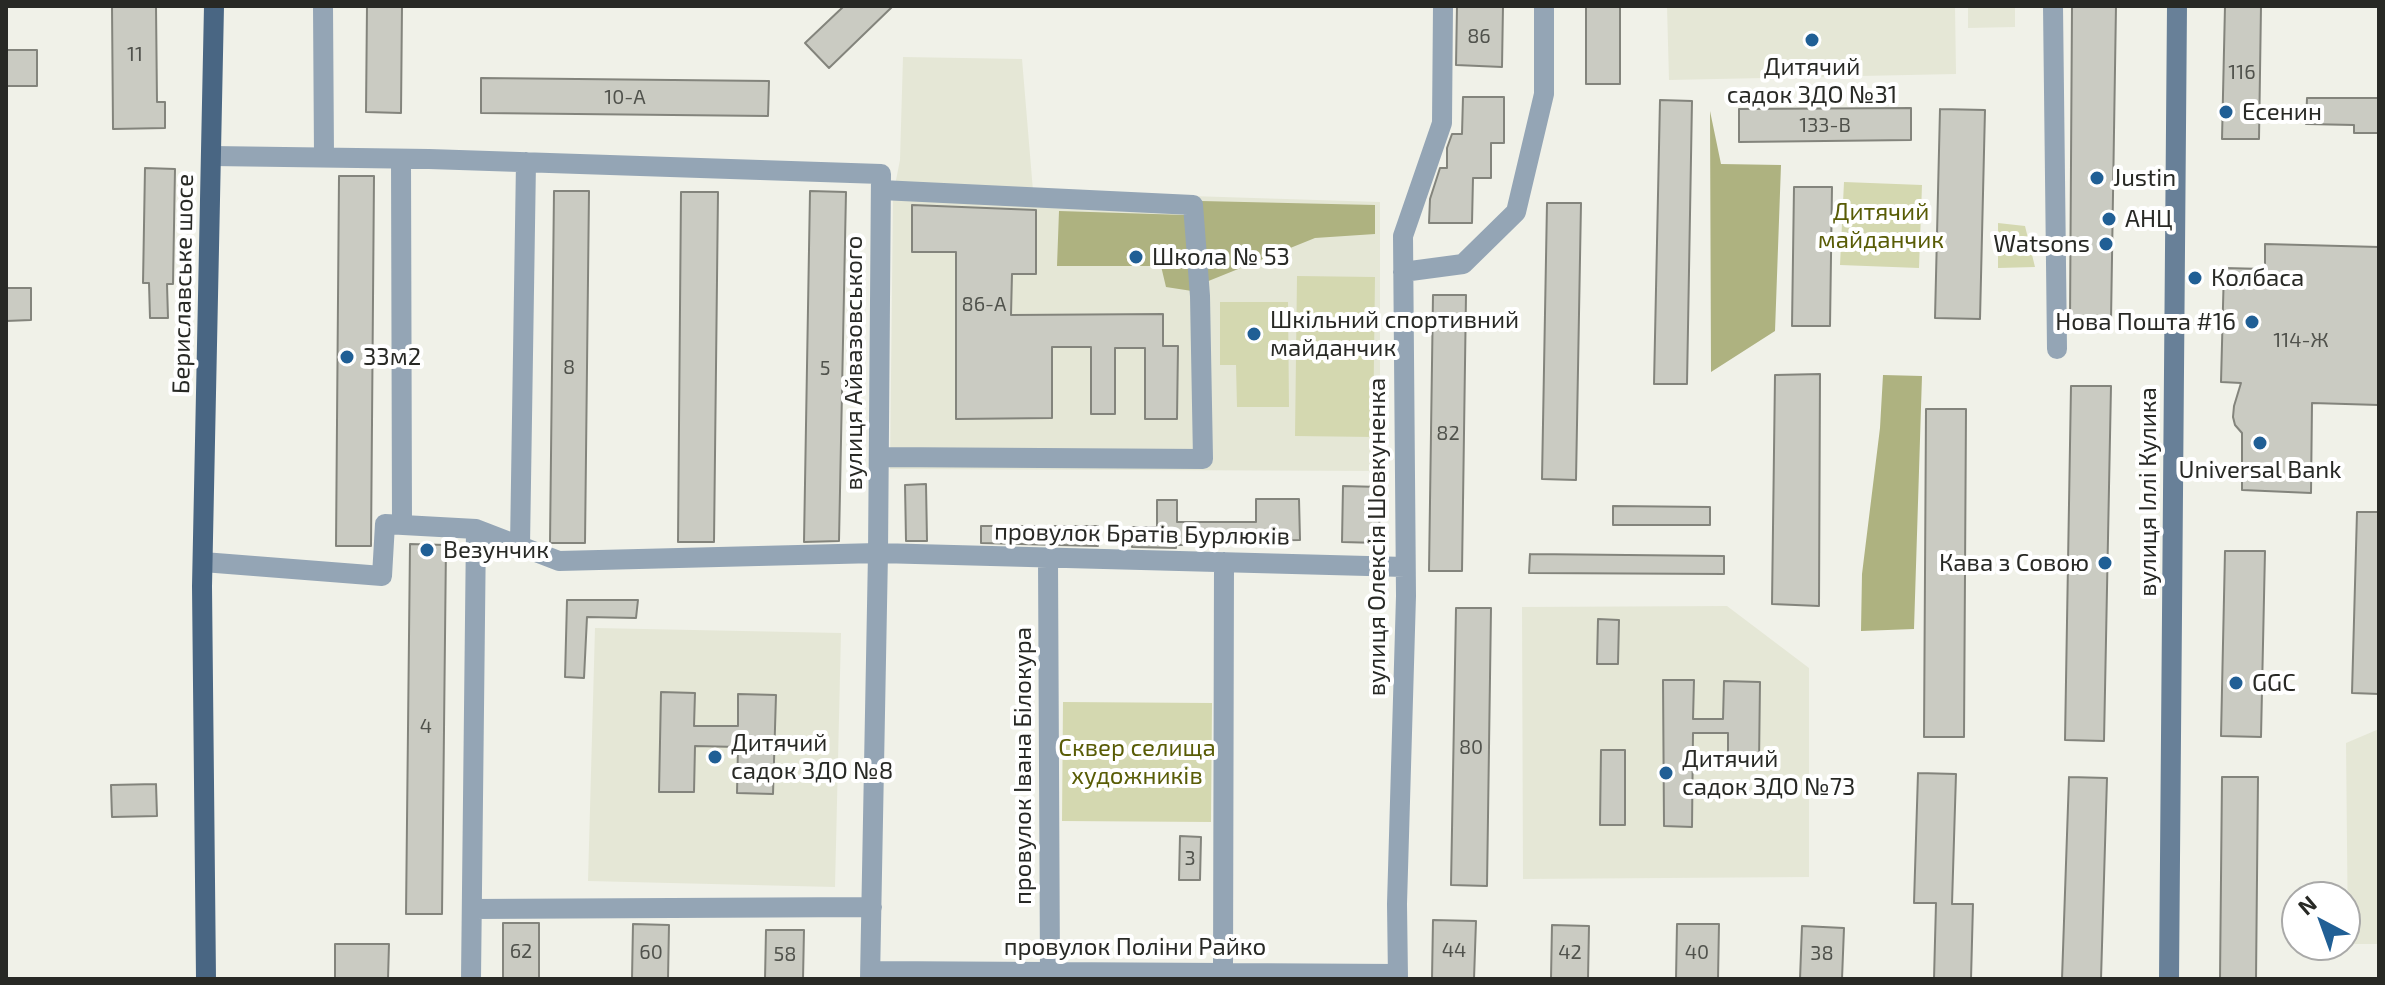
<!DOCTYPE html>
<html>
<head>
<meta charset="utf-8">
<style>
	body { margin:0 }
	#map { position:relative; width:2385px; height:985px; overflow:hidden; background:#f0f1e8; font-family:"Exo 2",sans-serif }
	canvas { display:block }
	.frame { position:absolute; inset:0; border:8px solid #282925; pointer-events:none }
	.north { position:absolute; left:2281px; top:881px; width:80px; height:80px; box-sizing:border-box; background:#fff; border:2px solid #a9a9a8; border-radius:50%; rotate:319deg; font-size:22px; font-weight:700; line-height:32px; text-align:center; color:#282925 }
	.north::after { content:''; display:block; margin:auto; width:28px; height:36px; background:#205f95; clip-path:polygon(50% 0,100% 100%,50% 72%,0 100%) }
</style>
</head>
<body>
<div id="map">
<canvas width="2385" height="985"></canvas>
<div class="frame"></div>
<div class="north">N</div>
</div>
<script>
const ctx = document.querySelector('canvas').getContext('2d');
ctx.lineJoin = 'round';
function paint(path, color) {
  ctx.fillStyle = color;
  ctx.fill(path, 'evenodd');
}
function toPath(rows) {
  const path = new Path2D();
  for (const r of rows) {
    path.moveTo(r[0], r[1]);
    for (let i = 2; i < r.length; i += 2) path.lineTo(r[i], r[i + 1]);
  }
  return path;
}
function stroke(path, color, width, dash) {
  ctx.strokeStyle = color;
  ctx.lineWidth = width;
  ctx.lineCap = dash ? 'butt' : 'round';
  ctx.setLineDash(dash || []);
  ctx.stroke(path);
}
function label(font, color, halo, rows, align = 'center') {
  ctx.font = font + ' "Exo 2",sans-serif';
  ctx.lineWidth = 8;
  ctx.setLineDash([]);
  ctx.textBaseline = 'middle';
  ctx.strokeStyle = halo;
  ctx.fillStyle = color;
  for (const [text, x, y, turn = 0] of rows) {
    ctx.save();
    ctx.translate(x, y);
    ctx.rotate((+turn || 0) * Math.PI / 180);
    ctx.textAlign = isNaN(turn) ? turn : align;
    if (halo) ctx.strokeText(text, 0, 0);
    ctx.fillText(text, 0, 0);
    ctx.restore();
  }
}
const built = toPath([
	[1667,6,1955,6,1956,74,1669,80],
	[1968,6,2015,6,2015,27,1968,28],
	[903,57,1022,59,1033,191,1380,202,1380,471,890,469,893,195,900,160],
	[1727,606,1809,668,1809,877,1523,879,1522,607],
	[595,628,841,633,835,887,588,881],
	[2379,729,2379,944,2348,944,2346,743]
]);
const green = toPath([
	[1844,182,1922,185,1919,268,1840,265],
	[1998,223,2025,226,2035,267,1998,268],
	[1297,276,1375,277,1373,437,1295,436],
	[1220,302,1288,302,1289,407,1237,407,1236,365,1220,365],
	[1063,702,1212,703,1211,822,1062,821]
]);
const forest = toPath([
	[1710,111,1721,164,1781,165,1775,331,1711,372],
	[1201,201,1375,205,1375,234,1315,238,1206,282],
	[1059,211,1185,215,1192,291,1166,287,1161,266,1057,266],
	[1883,375,1922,376,1914,629,1861,631,1862,574,1880,428]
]);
const building = toPath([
	[112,6,156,6,157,102,165,102,165,128,113,129,112,6],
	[367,6,402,6,401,113,366,112,367,6],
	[844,6,893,6,829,68,805,43,844,6],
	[1457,6,1503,6,1502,67,1456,65,1457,6],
	[1586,6,1620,6,1620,84,1586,84,1586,6],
	[2072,6,2116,6,2111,321,2070,320,2072,6],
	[2225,6,2261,6,2259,139,2222,139,2225,6],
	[6,50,37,50,37,86,6,86,6,50],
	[481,78,769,81,768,116,481,113,481,78],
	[1463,97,1504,97,1504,143,1491,143,1491,178,1473,178,1472,223,1429,223,1430,199,1440,168,1447,168,1447,148,1452,134,1462,134,1463,97],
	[2307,98,2379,98,2379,133,2354,133,2354,125,2306,124,2307,98],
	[1660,100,1692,101,1687,384,1654,384,1660,100],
	[1911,108,1911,140,1739,142,1739,109,1911,108],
	[1940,109,1985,110,1980,319,1935,318,1940,109],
	[145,168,175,169,173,284,167,284,168,318,150,318,149,283,143,283,145,168],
	[339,176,374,176,371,546,336,546,339,176],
	[1794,187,1832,187,1830,326,1792,326,1794,187],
	[554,191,589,191,585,543,550,543,554,191],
	[810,191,846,192,839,541,804,542,810,191],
	[681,192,718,192,714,542,678,542,681,192],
	[1547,203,1581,203,1576,480,1542,479,1547,203],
	[912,205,1036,210,1036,274,1012,274,1011,315,1163,314,1163,346,1178,346,1177,419,1145,419,1145,348,1115,348,1115,414,1091,414,1091,347,1052,347,1052,418,956,419,956,252,912,252,912,205],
	[2265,244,2379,247,2379,405,2312,403,2311,493,2242,490,2242,433,2235,425,2233,417,2234,406,2241,383,2221,382,2224,268,2265,269,2265,244],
	[6,288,31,288,31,320,6,321,6,288],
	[1433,295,1466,295,1462,571,1429,571,1433,295],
	[1820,374,1819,606,1772,604,1775,375,1820,374],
	[2071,386,2111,386,2104,741,2065,740,2071,386],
	[1926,409,1966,409,1964,737,1924,737,1926,409],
	[926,484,927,541,906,541,905,485,926,484],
	[1343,486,1380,487,1379,543,1342,542,1343,486],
	[1256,499,1299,499,1300,540,1234,541,1234,545,1176,545,1176,548,1132,547,1132,527,1157,527,1157,500,1177,500,1177,522,1256,522,1256,499],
	[1613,506,1710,507,1710,525,1613,525,1613,506],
	[2357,512,2379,512,2379,694,2352,693,2357,512],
	[981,526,1098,526,1098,546,981,543,981,526],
	[410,544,446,545,442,914,406,914,410,544],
	[2225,551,2265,551,2261,737,2221,736,2225,551],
	[1530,554,1724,556,1724,574,1529,573,1530,554],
	[567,600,638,600,636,618,587,617,584,678,565,677,567,600],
	[1456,608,1491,608,1487,886,1451,885,1456,608],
	[1598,619,1619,620,1618,664,1597,664,1598,619],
	[1663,680,1694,680,1693,719,1723,719,1724,681,1760,682,1759,763,1728,763,1728,733,1693,733,1692,827,1664,826,1663,680],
	[661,692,695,693,694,726,738,726,738,694,776,695,773,794,737,793,738,747,695,746,694,792,659,792,661,692],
	[1601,750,1625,750,1625,825,1600,825,1601,750],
	[1918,773,1956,774,1952,904,1973,904,1971,979,1934,979,1936,903,1914,903,1918,773],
	[2069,777,2107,778,2101,979,2062,979,2069,777],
	[2222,777,2258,777,2256,979,2220,979,2222,777],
	[156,784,157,816,112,817,111,785,156,784],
	[1180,836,1201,837,1200,880,1179,880,1180,836],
	[1433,920,1476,921,1474,979,1432,979,1433,920],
	[503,923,539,923,539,979,503,979,503,923],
	[633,924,669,925,668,979,632,979,633,924],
	[1677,924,1719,924,1718,979,1676,979,1677,924],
	[1552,925,1589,926,1588,979,1551,979,1552,925],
	[1802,926,1844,928,1842,979,1800,979,1802,926],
	[766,930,804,930,803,979,765,979,766,930],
	[335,944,389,944,388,979,335,979,335,944]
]);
const street = toPath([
	[323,6,324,156],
	[2053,6,2057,349],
	[212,156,429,159,881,174,878,553,1405,567],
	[401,159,402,525],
	[1403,272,1463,264,1516,212,1544,94,1544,6],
	[880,457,1203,459,1200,296,1193,205,881,190],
	[520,546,526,162],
	[1048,559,1050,974],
	[203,562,382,576,385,524,476,529,559,561,878,553,870,979],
	[472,909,872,907],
	[871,971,1398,974],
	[1223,974,1224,562],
	[471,979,476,529],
	[1398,979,1397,904,1406,596,1403,236,1442,123,1443,6]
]);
const secondary = toPath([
	[2169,979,2177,6]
]);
const primary = toPath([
	[206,979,202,586,214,6]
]);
const markers = [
	[1812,40,8,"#205f95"],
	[2226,112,8,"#205f95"],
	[2097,178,8,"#205f95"],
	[2109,219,8,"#205f95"],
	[2106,244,8,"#205f95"],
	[1136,257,8,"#205f95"],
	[2195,278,8,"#205f95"],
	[2252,322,8,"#205f95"],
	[1254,334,8,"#205f95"],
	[347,357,8,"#205f95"],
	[2260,443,8,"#205f95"],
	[427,550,8,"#205f95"],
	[2105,563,8,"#205f95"],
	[2236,683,8,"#205f95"],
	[715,757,8,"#205f95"],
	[1666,773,8,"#205f95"]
];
const numberNames = [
	["86",1479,36],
	["11",135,54],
	["116",2242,72],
	["10-А",625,97],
	["133-В",1825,125],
	["86-А",984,304],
	["114-Ж",2301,340],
	["8",569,367],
	["5",825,368],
	["82",1448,433],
	["4",426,726],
	["80",1471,747],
	["3",1190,858],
	["44",1454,950],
	["62",521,951],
	["60",651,952],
	["42",1570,952],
	["40",1697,952],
	["38",1822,953],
	["58",785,954]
];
const poiNames = [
	["Дитячий",1812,67,"center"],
	["садок ЗДО №31",1812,95,"center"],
	["Есенин",2242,112],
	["Justin",2113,178],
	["АНЦ",2125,219],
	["Watsons",2090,244,"right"],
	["Школа № 53",1152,257],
	["Колбаса",2211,278],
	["Шкільний спортивний",1270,320],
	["майданчик",1270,348],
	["Нова Пошта #16",2236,322,"right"],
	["33м2",363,357],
	["Universal Bank",2260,470,"center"],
	["Везунчик",443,550],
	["Кава з Совою",2089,563,"right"],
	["GGC",2252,683],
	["Дитячий",731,743],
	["садок ЗДО №8",731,771],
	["Дитячий",1682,759],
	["садок ЗДО №73",1682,787]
];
const parkNames = [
	["Дитячий",1881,212],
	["майданчик",1881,240],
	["Сквер селища",1137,748],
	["художників",1137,776]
];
const streetNames = [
	["Бериславське шосе",183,284,-89],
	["вулиця Айвазовського",854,363,-90],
	["вулиця Іллі Кулика",2148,492,-90],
	["провулок Братів Бурлюків",1142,534,1],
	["вулиця Олексія Шовкуненка",1377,537,-90],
	["провулок Івана Білокура",1023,766,-90],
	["провулок Поліни Райко",1135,947]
];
paint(built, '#e5e7d6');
paint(green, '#d4d8b0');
paint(forest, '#aeb280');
paint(building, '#cacbc2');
stroke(building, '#83847c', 2);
stroke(street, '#94a5b5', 20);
stroke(secondary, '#688098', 20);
stroke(primary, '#496683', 20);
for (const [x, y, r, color] of markers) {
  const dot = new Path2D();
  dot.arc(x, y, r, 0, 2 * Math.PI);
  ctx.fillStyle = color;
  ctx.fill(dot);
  stroke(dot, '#fff', 3);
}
label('20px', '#50524c', null, numberNames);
label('24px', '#282925', '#fff', poiNames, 'left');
label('24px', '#595c06', '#fff', parkNames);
label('24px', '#282925', '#fff', streetNames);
</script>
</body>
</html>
